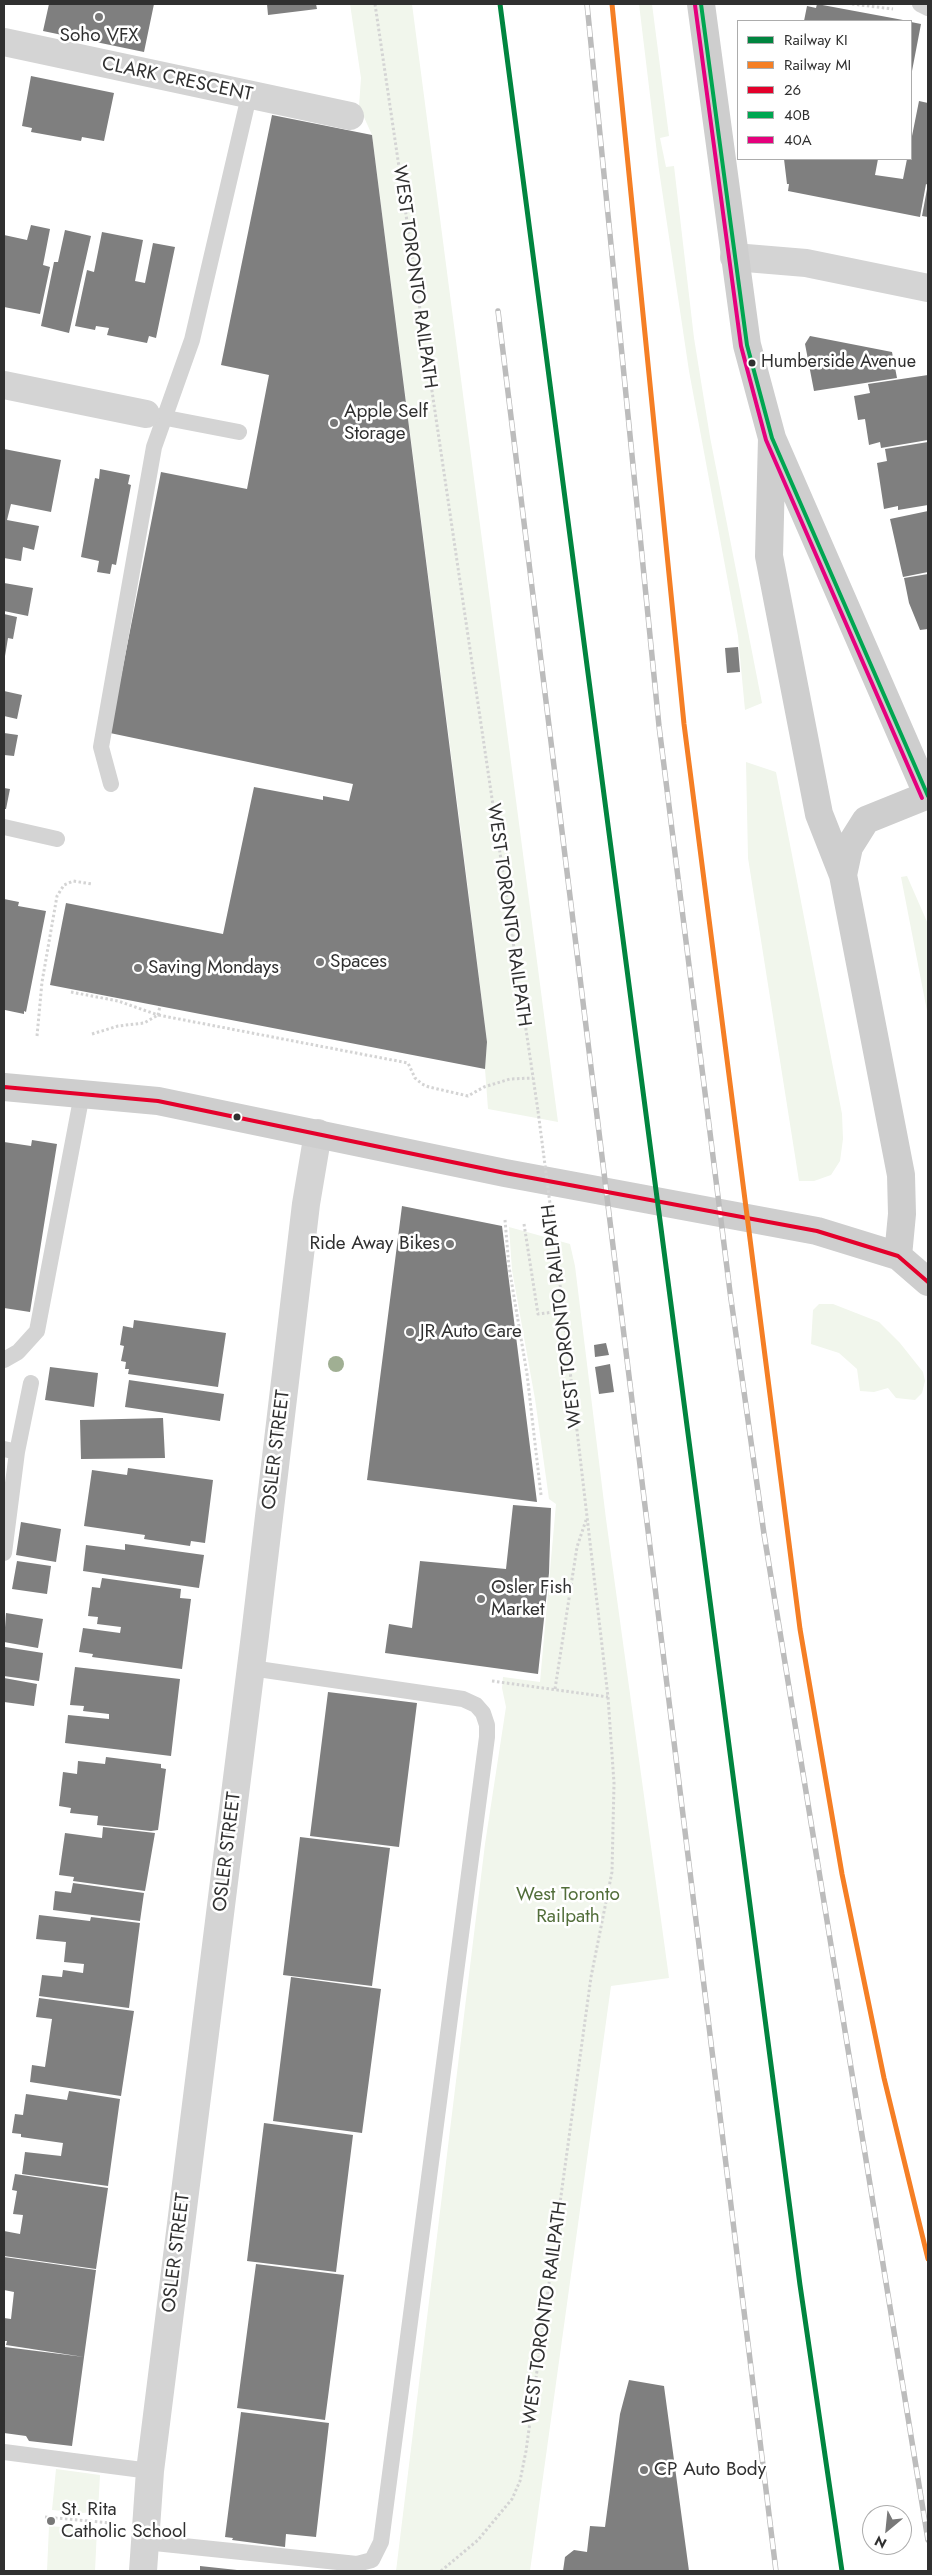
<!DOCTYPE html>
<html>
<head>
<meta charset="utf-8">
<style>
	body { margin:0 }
	#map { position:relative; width:932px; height:2575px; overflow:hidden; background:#fff; font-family:Jost,sans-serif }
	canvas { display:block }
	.frame { position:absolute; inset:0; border:5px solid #303030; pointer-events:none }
	.legend { position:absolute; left:737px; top:20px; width:175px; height:140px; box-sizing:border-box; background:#fff; border:1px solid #acacac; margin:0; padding:6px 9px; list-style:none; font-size:15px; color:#303030 }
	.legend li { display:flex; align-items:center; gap:10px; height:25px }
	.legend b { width:25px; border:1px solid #acacac }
	.north { position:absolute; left:862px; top:2505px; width:50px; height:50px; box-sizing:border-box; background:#fff; border:1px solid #acacac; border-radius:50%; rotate:208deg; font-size:14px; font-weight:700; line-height:20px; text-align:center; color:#303030 }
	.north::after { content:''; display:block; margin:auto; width:18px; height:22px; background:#787878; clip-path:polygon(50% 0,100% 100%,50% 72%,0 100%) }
</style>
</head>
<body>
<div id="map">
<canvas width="932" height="2575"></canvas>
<div class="frame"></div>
<ul class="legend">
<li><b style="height:6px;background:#00853f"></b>Railway KI</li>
<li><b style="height:6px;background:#f57f25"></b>Railway MI</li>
<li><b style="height:6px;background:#e4002b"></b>26</li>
<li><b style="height:6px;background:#00a651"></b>40B</li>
<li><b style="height:6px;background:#e5007d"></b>40A</li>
</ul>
<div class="north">N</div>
</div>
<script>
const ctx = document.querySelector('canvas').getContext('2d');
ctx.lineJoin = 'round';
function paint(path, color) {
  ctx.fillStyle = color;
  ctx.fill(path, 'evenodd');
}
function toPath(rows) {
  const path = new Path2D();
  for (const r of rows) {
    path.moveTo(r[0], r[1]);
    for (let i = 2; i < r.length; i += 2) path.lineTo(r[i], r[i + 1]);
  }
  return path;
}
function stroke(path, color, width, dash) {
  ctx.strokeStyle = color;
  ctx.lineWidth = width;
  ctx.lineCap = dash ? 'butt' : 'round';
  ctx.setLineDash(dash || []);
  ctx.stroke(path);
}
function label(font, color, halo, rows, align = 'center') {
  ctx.font = font + ' Jost,sans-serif';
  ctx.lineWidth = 5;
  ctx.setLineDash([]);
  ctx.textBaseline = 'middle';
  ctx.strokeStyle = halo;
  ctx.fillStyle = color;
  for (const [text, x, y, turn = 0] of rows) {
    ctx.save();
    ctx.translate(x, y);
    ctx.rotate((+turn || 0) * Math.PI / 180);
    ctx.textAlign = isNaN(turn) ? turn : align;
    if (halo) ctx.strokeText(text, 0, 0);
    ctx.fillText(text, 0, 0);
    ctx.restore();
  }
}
const green = toPath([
	[350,4,412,4,558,1122,488,1109,485,1069,487,1042,460,824,372,135,359,106,361,78],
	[639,4,652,4,669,136,660,138,666,167,674,166,694,338,710,437,762,703,745,710,738,636,689,371,659,170],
	[746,762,776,772,842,1114,843,1139,840,1161,831,1175,814,1181,799,1181,748,858],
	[907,876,928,924,928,1016,901,877],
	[509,1227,570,1244,575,1266,606,1519,669,1978,611,1986,530,2571,396,2571,485,1844,506,1707,502,1688,503,1677,540,1682,556,1504,549,1499,535,1399,512,1270],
	[819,1304,833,1304,879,1322,900,1343,923,1372,925,1381,922,1393,915,1400,896,1398,888,1388,874,1392,860,1391,857,1369,839,1353,811,1344,813,1310],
	[56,2469,100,2475,98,2511,83,2513,52,2510],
	[49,2526,97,2530,95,2571,47,2571]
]);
const building = toPath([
	[49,4,154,4,144,52,43,31],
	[267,4,316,4,317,9,268,15],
	[817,4,903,20,903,21,804,21,807,6,816,8],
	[911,22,921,24,912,71,911,71],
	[31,76,114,93,104,141,82,137,81,141,31,132,32,128,22,126],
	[919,101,928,103,928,185,926,184,920,217,788,191,789,184,787,184,784,159,878,159,875,175,903,179,907,159,911,159,911,141],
	[272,115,372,135,487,1042,485,1069,50,985,66,903,223,934,254,787,323,800,323,796,349,801,353,784,110,733,161,472,247,489,269,375,221,365],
	[927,189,928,189,928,217,922,216],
	[31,225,50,229,43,265,50,267,40,314,4,307,4,235,27,240],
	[65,230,91,236,69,333,41,326,54,262,58,262],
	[102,232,143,240,135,281,145,283,153,243,175,247,156,338,149,336,147,343,107,335,109,328,96,326,95,330,75,326,87,270,94,272],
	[810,336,892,352,897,378,814,391,805,344],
	[928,375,928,440,881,448,880,442,869,445,865,419,858,420,854,396,870,393,868,384],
	[928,442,928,505,898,510,898,506,884,509,877,463,887,461,885,449],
	[4,449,61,460,51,512,11,504,7,520,39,526,34,550,23,547,21,561,4,558],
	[100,469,130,475,128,484,131,485,116,565,112,564,110,574,97,572,99,561,81,557,95,478,99,479],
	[928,511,928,572,903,577,890,519],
	[928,574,928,629,920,630,909,603,904,578],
	[4,583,33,588,28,616,4,611],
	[4,614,17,617,13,639,8,638,5,656],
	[738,647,740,672,727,673,725,648],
	[4,691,22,695,17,719,4,716],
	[4,733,18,735,14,756,4,755],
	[4,788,10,789,6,809,4,809],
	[4,899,19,902,18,906,46,911,26,1012,24,1011,24,1014,5,1010,4,1007],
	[32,1140,57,1144,30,1312,4,1308,4,1142,31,1146],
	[402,1206,502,1226,537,1502,367,1480],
	[134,1320,226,1333,218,1387,128,1374,129,1369,125,1369,126,1362,121,1361,124,1346,120,1345,123,1326,133,1328],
	[606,1343,609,1355,595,1357,594,1345],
	[610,1364,614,1392,599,1394,595,1367],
	[50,1367,98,1373,94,1407,45,1400],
	[129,1380,224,1394,220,1421,125,1407],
	[163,1418,165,1458,81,1459,80,1420],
	[128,1468,213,1480,205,1543,191,1541,190,1546,144,1539,145,1535,84,1526,92,1470,127,1475],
	[513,1505,551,1508,549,1573,538,1674,385,1653,389,1624,412,1628,420,1561,506,1569],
	[21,1522,61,1529,56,1562,16,1555],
	[125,1544,204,1555,199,1588,83,1571,86,1545,125,1550],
	[17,1561,51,1566,47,1594,12,1589],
	[102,1578,181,1589,180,1598,191,1599,182,1669,92,1657,93,1654,79,1652,83,1628,120,1633,121,1627,97,1624,98,1617,88,1616,92,1587,100,1588],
	[6,1613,43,1619,38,1648,4,1642],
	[5,1647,43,1653,39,1681,4,1676],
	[75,1667,180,1679,171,1756,65,1743,68,1715,109,1719,109,1714,83,1711,84,1706,70,1705],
	[4,1678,37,1684,34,1706,4,1702],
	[328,1692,417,1703,399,1847,310,1836],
	[106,1757,161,1764,161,1768,166,1769,158,1830,151,1831,97,1825,98,1816,70,1813,71,1808,59,1806,63,1772,77,1774,78,1761,105,1764],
	[103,1827,155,1833,145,1891,73,1881,74,1877,59,1875,65,1833,102,1838],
	[300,1837,390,1848,372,1986,283,1975],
	[73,1883,144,1893,140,1921,53,1910,55,1891,71,1893],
	[39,1915,90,1921,91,1917,140,1923,129,2008,39,1996,42,1975,62,1977,63,1970,83,1973,84,1964,64,1962,66,1942,36,1939],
	[291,1977,381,1989,362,2133,273,2121],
	[39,1998,134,2011,121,2096,30,2082,32,2065,45,2067,52,2019,36,2017],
	[69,2091,120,2099,108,2186,22,2174,25,2152,61,2156,63,2143,21,2137,21,2134,12,2133,15,2114,23,2115,26,2094,67,2100],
	[264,2123,353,2135,336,2272,247,2261],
	[15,2174,108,2188,96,2269,4,2256,4,2231,20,2234,23,2215,13,2214,17,2191,12,2190],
	[4,2257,96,2270,84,2357,6,2345,7,2341,4,2341,4,2318,11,2319,14,2292,4,2290],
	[256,2264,344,2275,325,2420,237,2408],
	[5,2347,84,2357,72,2446,29,2441,26,2436,4,2433],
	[629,2380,664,2386,689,2571,563,2571,565,2557,574,2550,587,2552,590,2526,605,2527,620,2414],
	[241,2412,329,2423,316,2537,286,2534,285,2547,232,2540,233,2538,225,2537],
	[200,2566,237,2570,237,2571,200,2571]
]);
const path = toPath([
	[375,4,538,1111],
	[852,4,893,9],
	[71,992,118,1001,158,1015,160,1006],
	[92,1034,118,1026,144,1023,158,1015,408,1063,415,1078,422,1084,429,1087,468,1096,484,1087,510,1079,533,1078],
	[37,1036,42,982,57,896,64,885,73,881,92,884],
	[505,1220,509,1267,527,1374,541,1495],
	[524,1224,538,1314,562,1311],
	[492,1681,608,1697],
	[555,1689,577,1547,586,1520],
	[45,2517,111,2523],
	[441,2571,478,2540,512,2499,520,2481,526,2451,591,1977,612,1872,614,1783,608,1697,556,1250]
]);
const service = toPath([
	[920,4,928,8],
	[156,416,239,432],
	[111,784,101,747,154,447,192,340,249,96],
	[4,827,57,839],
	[4,1360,18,1352,37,1331,82,1094],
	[4,1449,17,1452,4,1553],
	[17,1452,31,1383],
	[4,2452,150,2471],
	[145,2542,357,2564,372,2560,381,2542,487,1737,487,1725,483,1713,476,1705,463,1699,251,1668]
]);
const minor = toPath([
	[4,42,350,116],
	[734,257,806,263,928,288],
	[4,385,146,414],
	[143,2571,150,2471,255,1635,306,1204,318,1133]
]);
const secondary = toPath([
	[701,4,747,345,772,438,928,796],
	[772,438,769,556,819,814,843,875,901,1175,902,1214,898,1256],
	[843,875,849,847,866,820,928,795],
	[4,1087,158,1101,505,1173,817,1231,898,1256,928,1282]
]);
const rail = toPath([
	[587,4,659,726,730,1292,764,1534,928,2540],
	[498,311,776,2571]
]);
const pathBridge = toPath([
	[538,1111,556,1250]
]);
const bus1 = toPath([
	[4,1087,158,1101,505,1173,817,1231,898,1256,928,1282]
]);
const bus2 = toPath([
	[701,4,747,345,772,438,928,796]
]);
const bus3 = toPath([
	[695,5,741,346,766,440,922,798]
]);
const rail1 = toPath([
	[500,4,800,2285,842,2571]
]);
const rail2 = toPath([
	[612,4,684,724,800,1629,842,1874,884,2078,928,2259]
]);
const trees = [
	[336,1364]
];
const markers = [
	[99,17,5,"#787878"],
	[752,363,4.5,"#303030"],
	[334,423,5,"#787878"],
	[320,962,5,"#787878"],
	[138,968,5,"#787878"],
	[237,1117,4.5,"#303030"],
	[450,1244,5,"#787878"],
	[410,1332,5,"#787878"],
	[481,1599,5,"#787878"],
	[644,2470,5,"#787878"],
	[51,2521,5,"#787878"]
];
const busNames = [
	["Humberside Avenue",761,363]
];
const poiNames = [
	["Soho VFX",99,36,"center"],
	["Apple Self",344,412],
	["Storage",344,434],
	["Spaces",330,962],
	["Saving Mondays",148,968],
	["Ride Away Bikes",440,1244,"right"],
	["JR Auto Care",420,1332],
	["Osler Fish",491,1588],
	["Market",491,1610],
	["CP Auto Body",654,2470],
	["St. Rita",61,2510],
	["Catholic School",61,2532]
];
const streetNames = [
	["CLARK CRESCENT",177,80,12],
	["WEST TORONTO RAILPATH",414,277,82],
	["WEST TORONTO RAILPATH",508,915,82],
	["WEST TORONTO RAILPATH",563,1316,-97],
	["OSLER STREET",277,1450,-83],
	["OSLER STREET",228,1852,-83],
	["OSLER STREET",177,2253,-83],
	["WEST TORONTO RAILPATH",546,2313,-82]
];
const parkNames = [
	["West Toronto",568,1895],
	["Railpath",568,1917]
];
paint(green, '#f1f6ec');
paint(building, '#7f7f7f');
stroke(path, '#d4d4d4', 3, [2.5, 2.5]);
stroke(service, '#d4d4d4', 16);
stroke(minor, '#d4d4d4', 28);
stroke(secondary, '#cecece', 28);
stroke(rail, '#bcbcbc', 5.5);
stroke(rail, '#fff', 4, [11]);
stroke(pathBridge, '#d4d4d4', 3, [2.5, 2.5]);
stroke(bus1, '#e4002b', 4);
stroke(bus2, '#00a651', 4);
stroke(bus3, '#e5007d', 4);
stroke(rail1, '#00853f', 5);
stroke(rail2, '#f57f25', 5);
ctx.fillStyle = '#a0af93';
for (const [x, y] of trees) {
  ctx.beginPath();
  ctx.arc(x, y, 8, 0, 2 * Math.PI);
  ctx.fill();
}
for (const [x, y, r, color] of markers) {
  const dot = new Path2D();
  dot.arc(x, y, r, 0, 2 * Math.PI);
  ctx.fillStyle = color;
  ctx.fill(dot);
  stroke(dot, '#fff', 2);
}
label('18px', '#303030', '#fff', busNames, 'left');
label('19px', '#303030', '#fff', poiNames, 'left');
label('19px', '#303030', '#fff', streetNames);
label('19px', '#526e3a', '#fff', parkNames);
</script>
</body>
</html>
